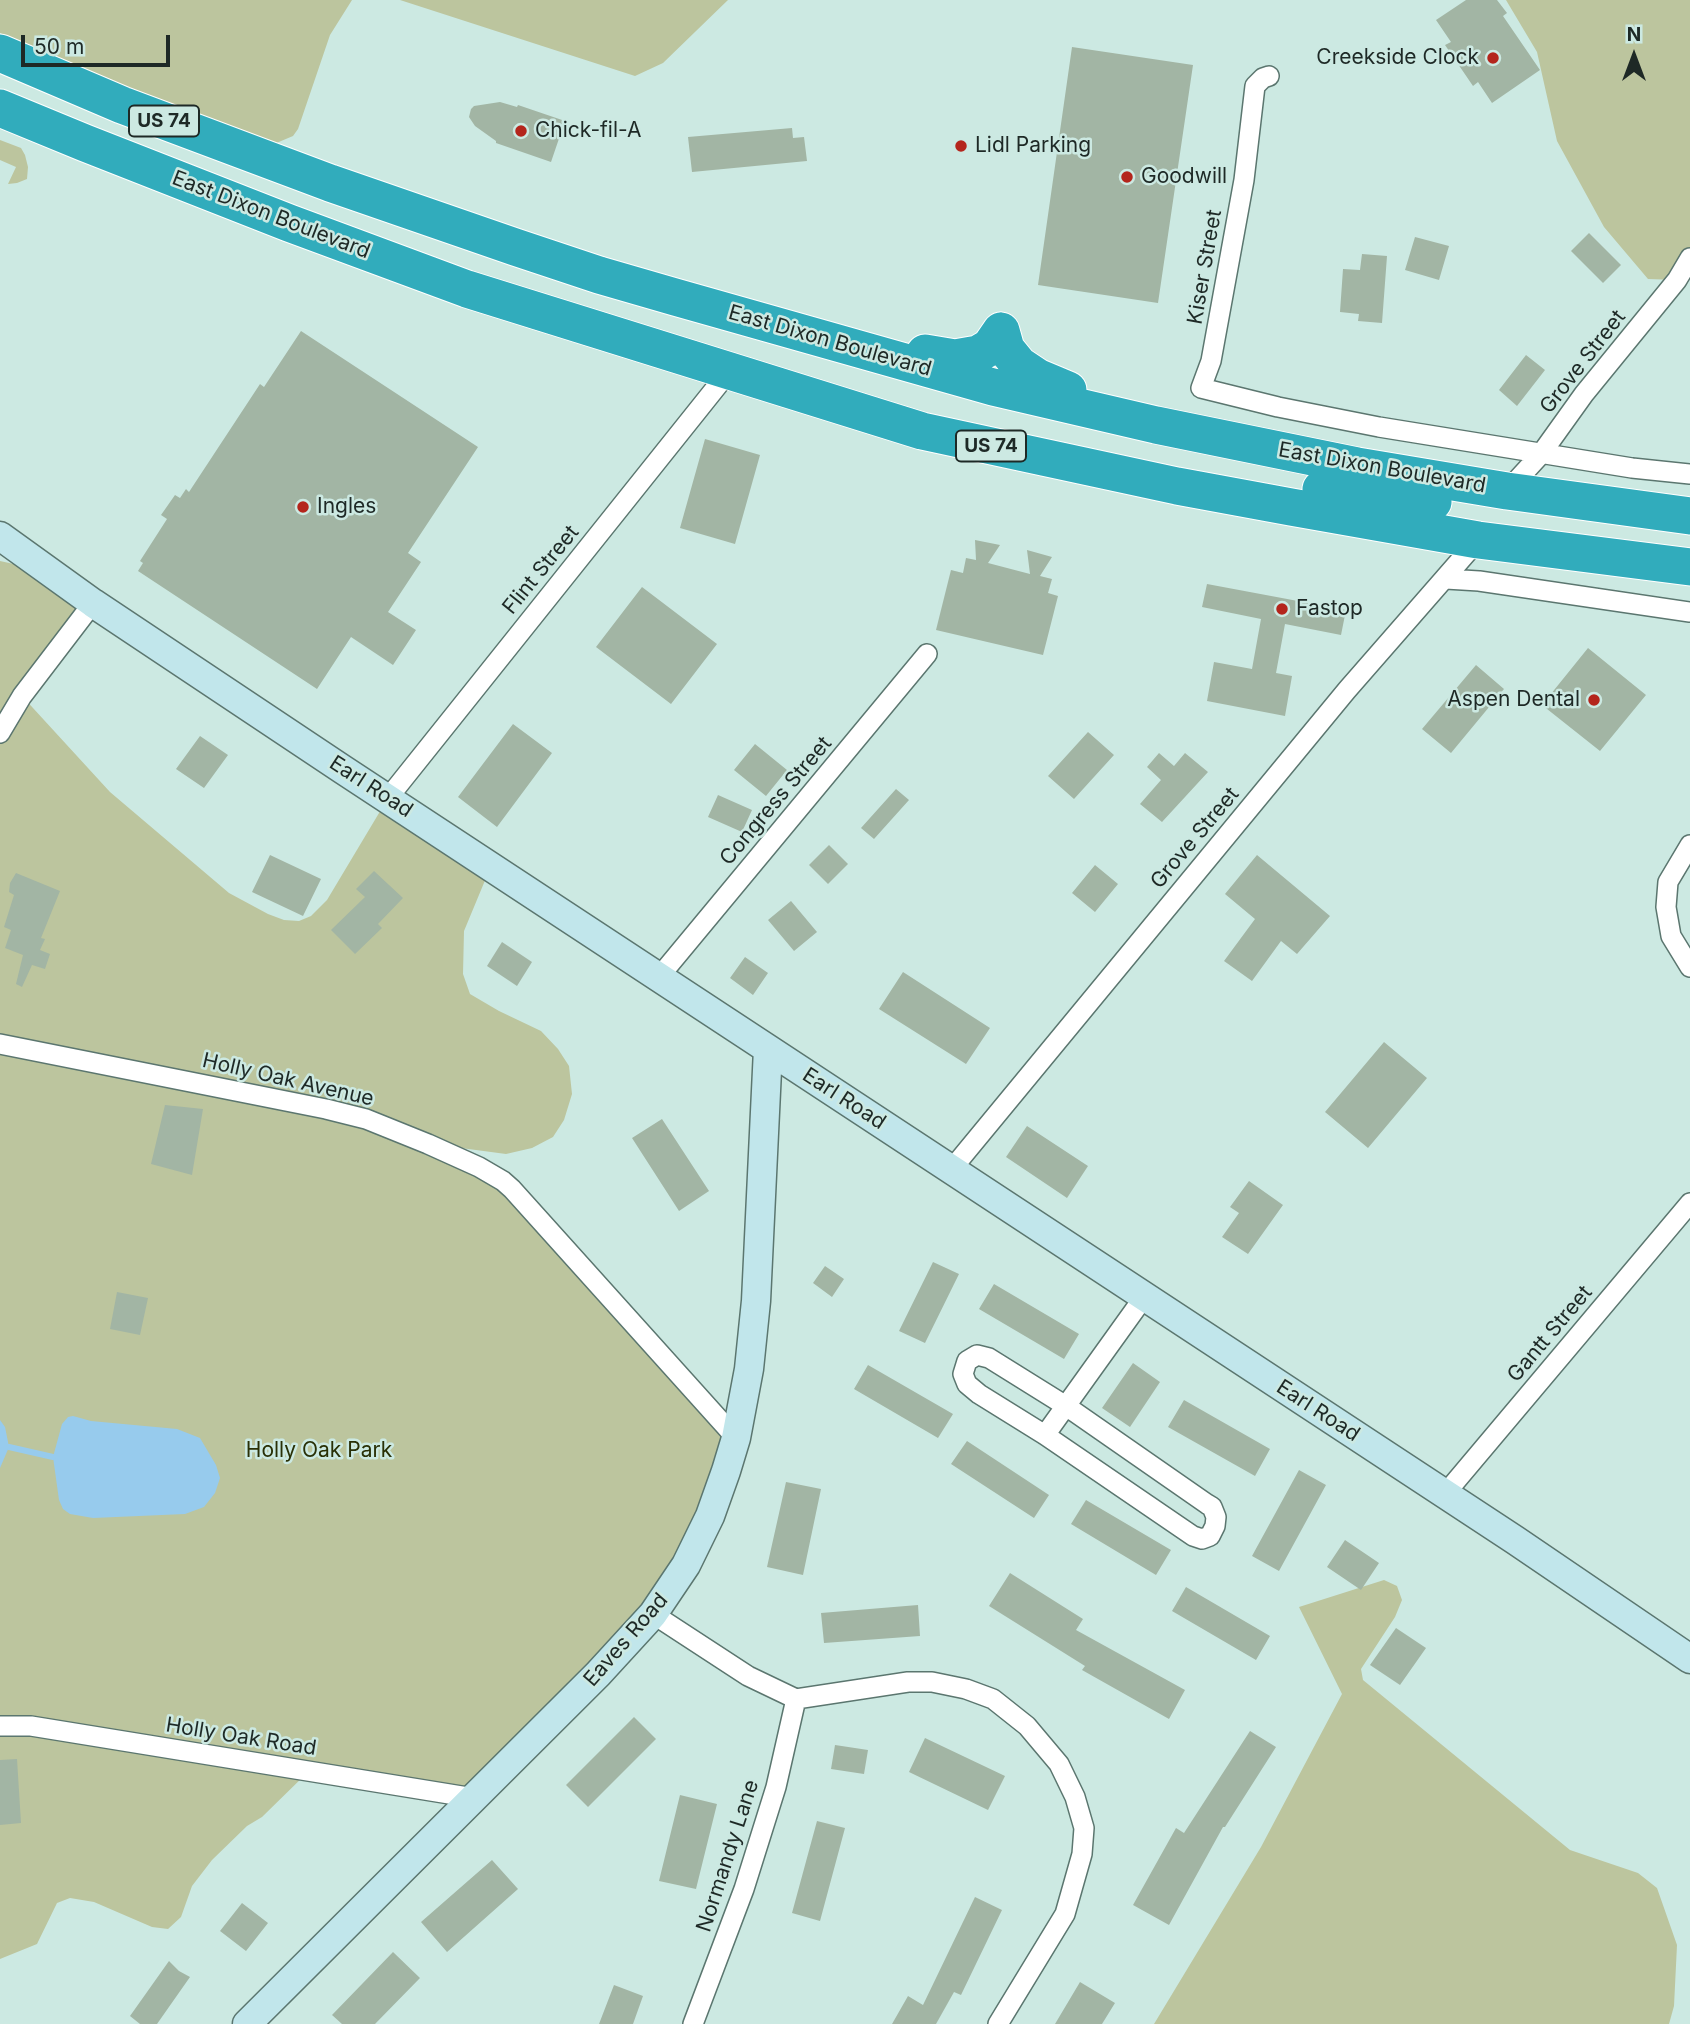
<!DOCTYPE html>
<html>
<head>
<meta charset="utf-8">
<style>
	body { margin:0 }
	#map { position:relative; width:1690px; height:2024px; overflow:hidden; background:#cce9e2; font-family:Inter,sans-serif }
	canvas { display:block }
	.north { position:absolute; left:1599px; top:21px; width:70px; height:70px; -webkit-text-stroke:5px #cce9e2; paint-order:stroke; rotate:0deg; font-size:19px; font-weight:700; line-height:28px; text-align:center; color:#1e2926 }
	.north::after { content:''; display:block; margin:auto; width:24px; height:32px; background:#1e2926; clip-path:polygon(50% 0,100% 100%,50% 72%,0 100%) }
	.scale { position:absolute; left:21px; top:35px; width:149px; height:32px; box-sizing:border-box; border:4px solid #1e2926; border-top:0; padding-left:9px; font-size:21px; line-height:24px; white-space:nowrap; color:#1e2926; -webkit-text-stroke:5px #cce9e2; paint-order:stroke }
</style>
</head>
<body>
<div id="map">
<canvas width="1690" height="2024"></canvas>
<div class="north">N</div>
<div class="scale">50 m</div>
</div>
<script>
const ctx = document.querySelector('canvas').getContext('2d');
ctx.lineJoin = 'round';
function paint(path, color) {
  ctx.fillStyle = color;
  ctx.fill(path, 'evenodd');
}
function toPath(rows) {
  const path = new Path2D();
  for (const r of rows) {
    path.moveTo(r[0], r[1]);
    for (let i = 2; i < r.length; i += 2) path.lineTo(r[i], r[i + 1]);
  }
  return path;
}
function stroke(path, color, width, dash) {
  ctx.strokeStyle = color;
  ctx.lineWidth = width;
  ctx.lineCap = dash ? 'butt' : 'round';
  ctx.setLineDash(dash || []);
  ctx.stroke(path);
}
function label(font, color, halo, rows, align = 'center') {
  ctx.font = font + ' Inter,sans-serif';
  ctx.lineWidth = 5;
  ctx.setLineDash([]);
  ctx.textBaseline = 'middle';
  ctx.strokeStyle = halo;
  ctx.fillStyle = color;
  for (const [text, x, y, turn = 0] of rows) {
    ctx.save();
    ctx.translate(x, y);
    ctx.rotate((+turn || 0) * Math.PI / 180);
    ctx.textAlign = isNaN(turn) ? turn : align;
    if (halo) ctx.strokeText(text, 0, 0);
    ctx.fillText(text, 0, 0);
    ctx.restore();
  }
}
const green = toPath([
	[0,0,352,0,330,35,298,129,293,136,274,144,249,143,0,33],
	[400,0,728,0,663,63,635,76],
	[1506,0,1690,0,1690,258,1677,280,1648,279,1604,227,1557,141,1537,52],
	[0,140,21,148,25,155,28,167,27,179,17,183,8,184,16,167,0,160],
	[0,561,50,572,94,603,22,696,110,792,229,893,268,914,284,920,299,921,311,916,327,900,388,798,491,866,464,931,463,974,470,994,499,1011,541,1031,558,1049,569,1066,572,1094,564,1120,553,1137,532,1148,506,1154,431,1144,479,1167,736,1438,686,1565,474,1798,309,1771,262,1817,247,1826,212,1860,192,1886,181,1917,168,1929,152,1927,94,1902,70,1898,57,1903,37,1944,0,1959],
	[1384,1580,1397,1586,1402,1600,1395,1617,1361,1669,1363,1680,1570,1850,1638,1873,1657,1888,1677,1945,1674,2006,1669,2024,1154,2024,1261,1847,1342,1694,1299,1607]
]);
const water = toPath([
	[73,1416,91,1421,177,1429,200,1438,216,1465,220,1478,215,1493,204,1507,185,1514,93,1518,70,1514,63,1509,59,1500,53,1457,62,1424,68,1417],
	[0,1420,5,1427,9,1447,0,1468]
]);
const stream = toPath([
	[9,1447,53,1457]
]);
const building = toPath([
	[1466,0,1497,0,1507,13,1503,16,1540,70,1492,103,1478,82,1473,86,1445,45,1451,42,1436,20],
	[1072,47,1193,65,1158,303,1038,285],
	[500,102,517,107,518,105,565,121,551,162,496,143,496,141,475,126,469,117,471,109,474,106],
	[792,128,793,138,804,137,807,161,692,172,688,137],
	[1589,233,1621,265,1603,283,1571,251],
	[1415,237,1449,246,1439,280,1405,270],
	[1362,254,1387,256,1382,323,1358,321,1359,314,1340,312,1343,269,1360,270],
	[301,331,478,447,408,553,421,562,388,612,416,630,393,665,351,637,317,689,138,571,143,563,140,561,167,519,161,515,175,495,180,498,186,489,189,492,260,384,264,387],
	[1526,355,1545,370,1517,406,1499,390],
	[705,439,760,455,735,544,680,528],
	[975,540,1000,545,988,563,1030,574,1027,550,1052,557,1040,576,1052,579,1048,593,1058,596,1043,655,936,630,951,570,963,573,966,558,976,560],
	[1207,584,1346,610,1341,635,1285,624,1276,673,1292,676,1285,716,1207,701,1214,662,1252,669,1261,619,1202,607],
	[642,587,717,644,671,704,596,647],
	[1588,648,1646,695,1600,751,1542,705],
	[1476,665,1504,689,1451,753,1422,729],
	[513,724,552,753,497,827,458,797],
	[1088,732,1114,755,1074,799,1048,776],
	[200,736,228,755,204,788,176,769],
	[755,744,787,770,766,796,734,770],
	[1159,753,1174,766,1185,753,1208,772,1162,822,1140,804,1161,780,1147,767],
	[896,789,909,800,874,839,861,828],
	[718,795,752,810,742,832,708,817],
	[829,845,848,864,828,884,809,865],
	[270,855,321,879,303,916,252,892],
	[1257,855,1330,916,1297,954,1281,941,1252,981,1224,961,1255,919,1225,894],
	[1095,865,1118,884,1095,912,1072,893],
	[374,871,403,898,378,924,382,928,355,954,331,930,365,897,356,889],
	[16,873,60,891,41,938,45,939,40,950,50,954,45,969,32,965,22,987,16,984,23,955,5,948,11,930,4,927,14,895,9,892,10,883],
	[791,901,817,932,794,951,768,920],
	[502,942,532,962,517,986,487,966],
	[745,957,768,973,753,995,730,978],
	[903,972,990,1028,966,1064,879,1009],
	[1384,1042,1427,1078,1368,1148,1325,1112],
	[165,1105,203,1109,192,1175,151,1164],
	[662,1119,709,1191,679,1211,632,1138],
	[1027,1126,1088,1166,1067,1198,1006,1157],
	[1249,1181,1283,1205,1248,1254,1222,1237,1239,1213,1230,1207],
	[933,1262,959,1274,925,1343,899,1331],
	[825,1266,844,1279,832,1297,813,1283],
	[994,1284,1079,1334,1064,1359,979,1309],
	[117,1292,148,1298,140,1335,110,1329],
	[1133,1363,1160,1382,1130,1427,1102,1408],
	[868,1365,953,1414,938,1438,854,1389],
	[1184,1400,1270,1449,1255,1476,1168,1427],
	[967,1441,1049,1495,1034,1518,951,1464],
	[1299,1470,1326,1485,1279,1571,1252,1556],
	[786,1482,821,1489,803,1575,767,1567],
	[1086,1500,1171,1550,1156,1575,1071,1524],
	[1345,1540,1379,1563,1361,1590,1327,1567],
	[1010,1573,1083,1619,1076,1630,1185,1690,1169,1719,1082,1670,1085,1666,989,1606],
	[1186,1587,1270,1636,1256,1660,1172,1611],
	[918,1605,920,1636,824,1643,821,1613],
	[1396,1628,1426,1648,1400,1685,1370,1665],
	[634,1717,656,1739,588,1807,566,1785],
	[1250,1731,1276,1747,1225,1827,1223,1827,1169,1925,1133,1905,1176,1828,1184,1833],
	[925,1738,1005,1776,988,1810,909,1772],
	[835,1745,868,1750,864,1774,831,1769],
	[17,1759,21,1823,0,1825,0,1760],
	[680,1795,717,1804,696,1889,659,1881],
	[817,1821,845,1828,820,1921,792,1913],
	[492,1860,518,1889,447,1952,421,1922],
	[975,1897,1002,1910,961,1995,954,1992,936,2024,892,2024,908,1996,923,2005],
	[242,1903,268,1923,246,1951,220,1931],
	[393,1952,420,1978,375,2024,342,2024,332,2015],
	[169,1961,179,1971,190,1977,157,2024,140,2024,130,2016],
	[1080,1982,1115,2003,1102,2024,1055,2024],
	[614,1985,643,1996,633,2024,599,2024]
]);
const street = toPath([
	[1269,76,1263,78,1255,86,1244,180,1211,361,1201,388,1278,407,1379,427,1632,468,1690,474],
	[1507,491,1541,454,1584,394,1677,280,1690,258],
	[1446,579,1479,581,1690,612],
	[0,733,22,696,93,603],
	[388,798,730,370],
	[1690,845,1668,882,1666,907,1671,936,1690,967],
	[659,977,927,654],
	[0,1044,326,1109,366,1119,428,1144,479,1167,503,1181,512,1189,736,1438],
	[951,1170,1347,690,1478,540],
	[977,1355,989,1358,1066,1406,1207,1504,1212,1507,1216,1517,1215,1526,1210,1536,1202,1539,1193,1536,1045,1435,979,1394,967,1384,963,1374,967,1361,977,1355],
	[1045,1435,1144,1297],
	[1445,1494,1690,1203],
	[653,1614,748,1676,796,1699,908,1682,932,1682,966,1689,993,1699,1027,1726,1059,1764,1075,1797,1084,1828,1082,1854,1065,1914,998,2024],
	[0,1726,31,1726,474,1798],
	[693,2024,744,1889,776,1787,796,1699]
]);
const secondary = toPath([
	[0,536,93,603,342,769,1515,1540,1690,1659],
	[247,2024,598,1674,653,1614,686,1565,710,1516,726,1471,736,1438,749,1369,756,1301,768,1049]
]);
const highway = toPath([
	[0,53,122,105,330,183,515,247,599,275,675,297,993,387,1156,425,1357,466,1507,491,1690,516],
	[0,108,85,143,289,223,467,289,922,431,1177,486,1291,507,1478,540,1690,567],
	[1001,331,1006,349,1019,365,1037,377,1068,390],
	[925,353,955,358,978,354,990,347,1001,331],
	[1321,489,1433,502]
]);
const markers = [
	[1493,58,7,"#b4251c"],
	[521,131,7,"#b4251c"],
	[961,146,7,"#b4251c"],
	[1127,177,7,"#b4251c"],
	[303,507,7,"#b4251c"],
	[1282,609,7,"#b4251c"],
	[1594,700,7,"#b4251c"]
];
const shields = [
	[164,121,70],
	[991,446,70]
];
const shieldNames = [
	["US 74",164,121],
	["US 74",991,446]
];
const poiNames = [
	["Creekside Clock",1479,58,"right"],
	["Chick-fil-A",535,131],
	["Lidl Parking",975,146],
	["Goodwill",1141,177],
	["Ingles",317,507],
	["Fastop",1296,609],
	["Aspen Dental",1580,700,"right"]
];
const streetNames = [
	["East Dixon Boulevard",271,215,21],
	["Kiser Street",1205,267,-80],
	["East Dixon Boulevard",830,341,16],
	["Grove Street",1583,362,-52],
	["East Dixon Boulevard",1382,468,10],
	["Flint Street",541,570,-51],
	["Earl Road",371,787,33],
	["Congress Street",776,801,-50],
	["Grove Street",1195,838,-50],
	["Holly Oak Avenue",288,1080,13],
	["Earl Road",844,1099,33],
	["Gantt Street",1550,1334,-50],
	["Earl Road",1318,1411,33],
	["Eaves Road",626,1640,-49],
	["Holly Oak Road",241,1737,9],
	["Normandy Lane",728,1856,-72]
];
const parkNames = [
	["Holly Oak Park",319,1451]
];
paint(green, '#bcc59e');
paint(water, '#97cbed');
stroke(stream, '#97cbed', 6);
paint(building, '#a2b5a4');
stroke(street, '#5b766f', 22);
stroke(secondary, '#5b766f', 31);
stroke(highway, '#fff', 39);
stroke(street, '#fff', 19);
stroke(secondary, '#c1e6eb', 28);
stroke(highway, '#31acbc', 37);
for (const [x, y, r, color] of markers) {
  const dot = new Path2D();
  dot.arc(x, y, r, 0, 2 * Math.PI);
  ctx.fillStyle = color;
  ctx.fill(dot);
  stroke(dot, '#cce9e2', 2.5);
}
for (const [x, y, w] of shields) {
  const box = new Path2D();
  box.roundRect(x - w / 2, y - 15.5, w, 31, 5);
  ctx.fillStyle = '#cce9e2';
  ctx.fill(box);
  stroke(box, '#1e2926', 2);
}
label('bold 19px', '#1e2926', null, shieldNames);
label('21px', '#1e2926', '#cce9e2', poiNames, 'left');
label('21px', '#1e2926', '#cce9e2', streetNames);
label('21px', '#293006', '#cce9e2', parkNames);
</script>
</body>
</html>
